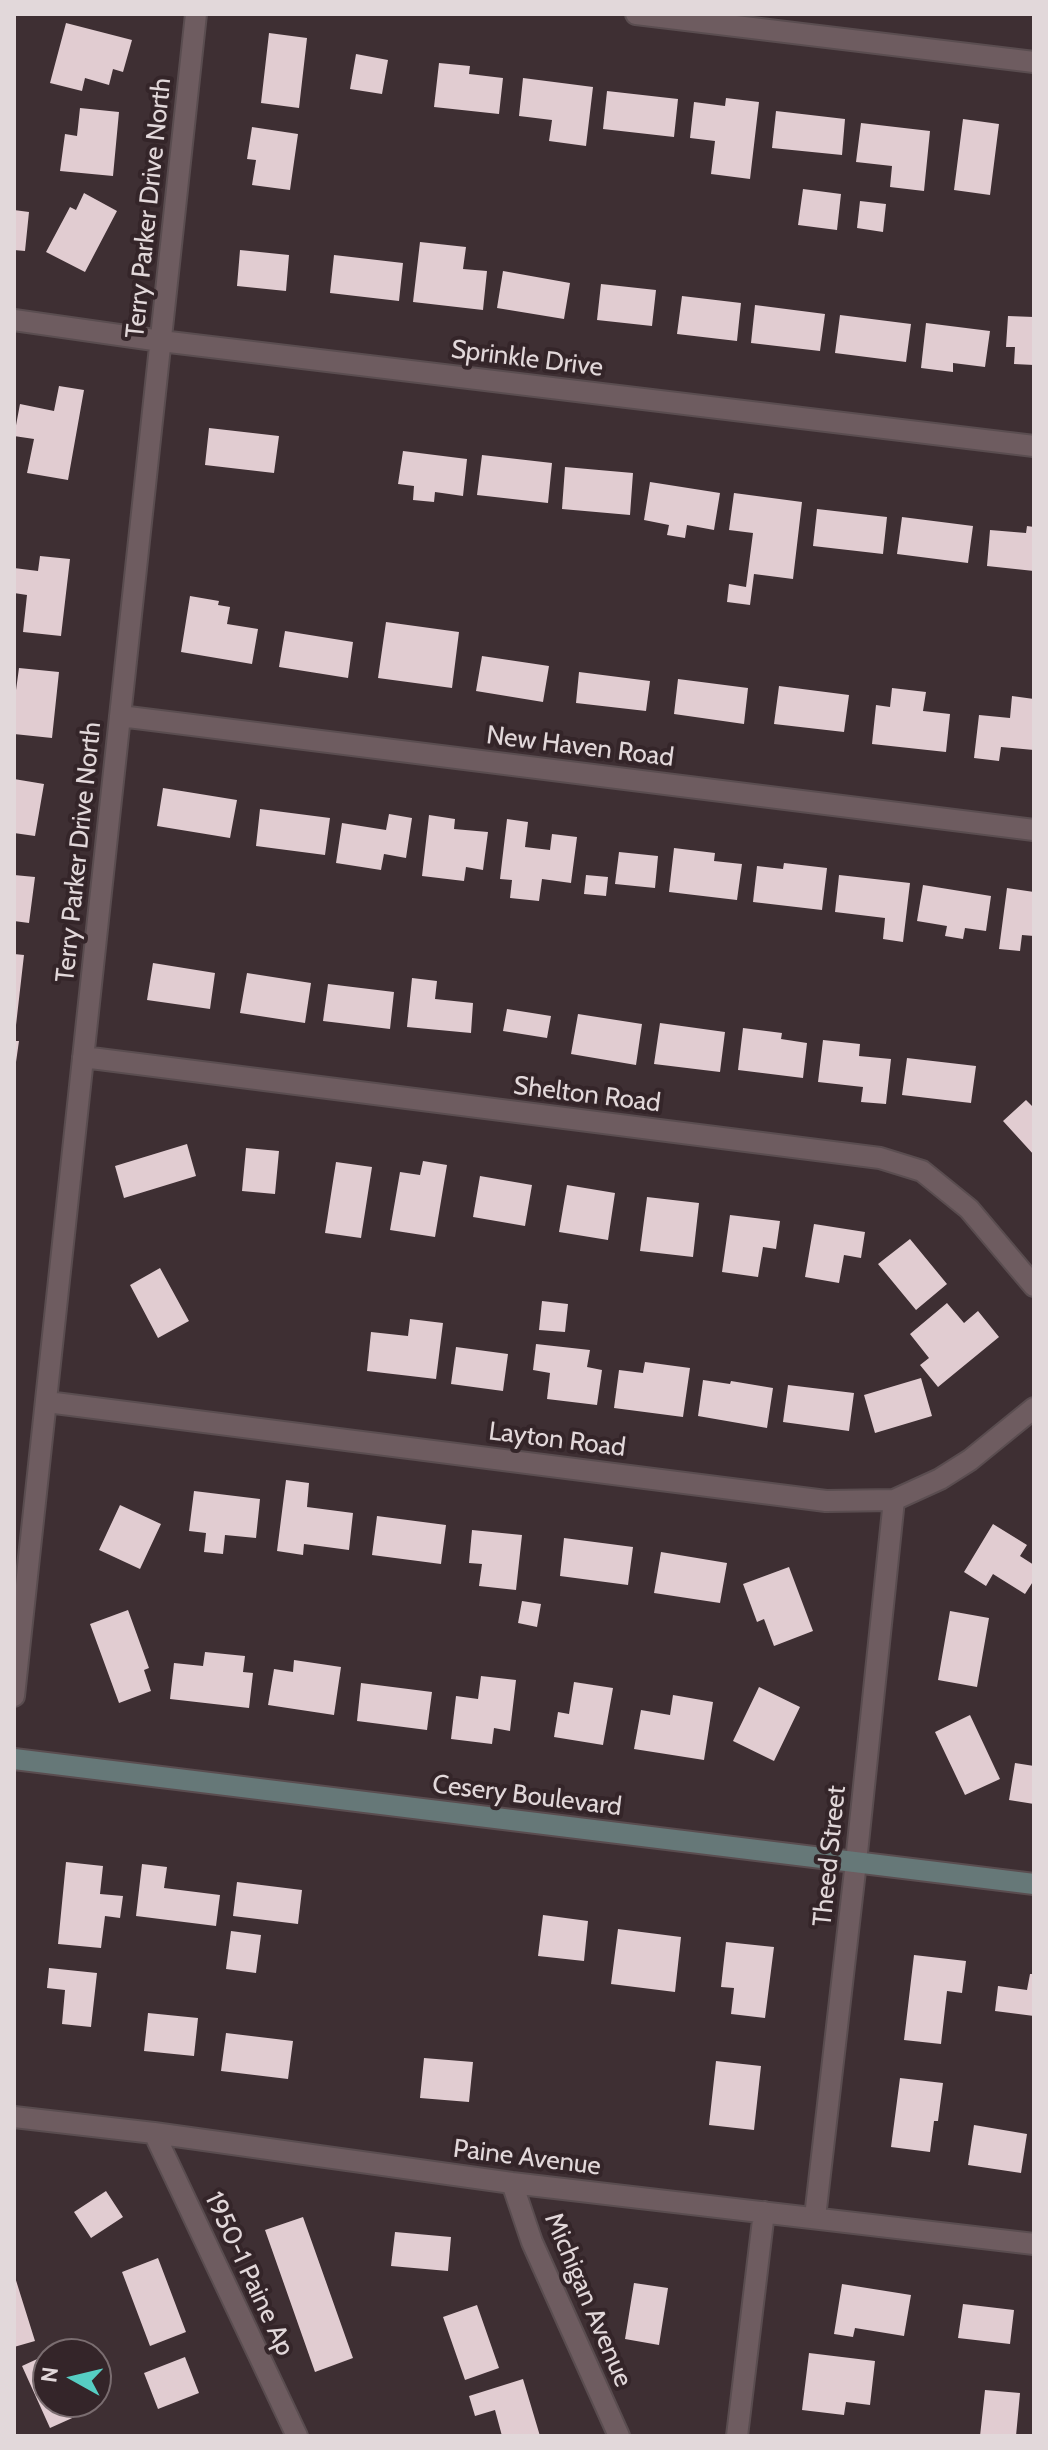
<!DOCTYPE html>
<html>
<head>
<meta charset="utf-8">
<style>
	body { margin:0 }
	#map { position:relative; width:1048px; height:2450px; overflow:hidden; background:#3e2f33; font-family:Cabin,sans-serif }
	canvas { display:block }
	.frame { position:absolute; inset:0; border:16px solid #e2d8da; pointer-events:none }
	.north { position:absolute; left:32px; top:2338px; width:80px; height:80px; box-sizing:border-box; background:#342529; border:2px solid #7a6d70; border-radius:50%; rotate:278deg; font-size:22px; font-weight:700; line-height:32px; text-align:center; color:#e2d8da }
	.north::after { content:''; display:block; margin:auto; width:28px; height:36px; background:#56cec3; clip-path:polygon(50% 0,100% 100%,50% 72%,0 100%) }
</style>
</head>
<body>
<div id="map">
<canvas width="1048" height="2450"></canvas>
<div class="frame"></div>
<div class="north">N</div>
</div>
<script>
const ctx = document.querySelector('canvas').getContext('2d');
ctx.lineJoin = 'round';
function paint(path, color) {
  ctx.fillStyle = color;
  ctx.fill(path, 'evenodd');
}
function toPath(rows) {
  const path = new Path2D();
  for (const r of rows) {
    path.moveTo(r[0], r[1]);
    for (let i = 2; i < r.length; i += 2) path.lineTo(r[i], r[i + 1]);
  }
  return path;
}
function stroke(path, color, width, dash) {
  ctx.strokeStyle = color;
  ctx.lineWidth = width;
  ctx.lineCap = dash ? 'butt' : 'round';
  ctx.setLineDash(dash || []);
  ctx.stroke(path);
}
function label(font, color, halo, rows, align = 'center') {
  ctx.font = font + ' Cabin,sans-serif';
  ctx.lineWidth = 8;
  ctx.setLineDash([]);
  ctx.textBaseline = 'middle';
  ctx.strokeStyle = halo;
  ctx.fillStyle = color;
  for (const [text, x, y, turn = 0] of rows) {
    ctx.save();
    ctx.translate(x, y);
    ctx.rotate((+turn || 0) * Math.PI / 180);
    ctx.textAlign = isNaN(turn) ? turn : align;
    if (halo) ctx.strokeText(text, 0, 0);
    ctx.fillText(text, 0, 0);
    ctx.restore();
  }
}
const building = toPath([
	[66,23,132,40,123,72,113,69,109,85,85,78,82,91,50,83],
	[269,33,307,38,299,108,261,103],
	[356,54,388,60,382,94,350,89],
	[439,63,470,66,469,74,503,78,499,114,434,107],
	[523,78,593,87,586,146,549,141,552,120,519,116],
	[607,91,678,99,674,137,603,129],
	[726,98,759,102,750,179,711,174,715,141,690,138,694,102,725,106],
	[80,108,119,112,113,176,60,171,65,134,77,136],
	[776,111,845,119,842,155,772,148],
	[963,119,999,124,990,195,954,190],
	[861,123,930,131,924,191,890,187,892,166,856,162],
	[252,127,298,134,290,190,252,185,256,160,247,159],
	[803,189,841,194,837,230,798,225],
	[84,193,117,211,85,272,46,252,70,207,76,210],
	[860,201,886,204,883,232,857,228],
	[14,210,29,212,25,251,14,250],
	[420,242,466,247,463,269,487,271,483,310,413,302],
	[240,250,289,255,286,291,237,286],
	[334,255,403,263,399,301,330,293],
	[503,271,570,283,564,319,497,308],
	[601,284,656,290,652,326,597,320],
	[682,296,741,303,737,341,677,334],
	[755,305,825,314,820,351,751,343],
	[840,315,911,324,906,362,835,353],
	[1008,316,1034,317,1034,365,1014,364,1015,347,1006,347],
	[926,323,990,331,985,367,953,363,953,372,921,368],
	[59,386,84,390,68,480,27,473,34,439,14,436,20,404,54,411],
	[209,428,279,436,274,473,205,465],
	[403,451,467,459,463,496,435,492,434,502,413,500,414,486,398,484],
	[482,455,552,463,548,503,477,495],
	[565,467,633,473,630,515,562,509],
	[650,482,720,493,714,530,687,525,685,538,667,535,669,525,644,520],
	[734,493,802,502,793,579,754,574,750,605,727,602,729,584,746,587,753,533,729,530],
	[817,509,887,517,883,554,813,546],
	[902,517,973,526,968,563,897,554],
	[1027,526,1034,527,1034,571,987,566,990,530,1026,533],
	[40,556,70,559,61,636,23,632,27,595,14,593,14,568,38,571],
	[190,596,219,601,218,605,230,607,227,624,258,629,252,664,181,652],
	[386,622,459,632,452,688,378,678],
	[285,631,353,642,348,678,279,667],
	[482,656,549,666,543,702,476,691],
	[19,668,59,672,52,738,14,734,14,705],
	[579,672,650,681,646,711,576,703],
	[678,679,748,688,744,724,674,714],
	[779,686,849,695,844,732,774,724],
	[892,688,926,692,923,711,950,714,946,752,872,744,876,705,890,707],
	[1012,696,1034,699,1034,750,1001,747,999,761,974,758,979,715,1010,718],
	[14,779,44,784,35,836,14,833],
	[163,788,237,800,230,838,157,826],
	[260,809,330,818,325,855,256,846],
	[389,814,412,818,406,858,384,854,381,870,336,863,342,823,386,830],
	[429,815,455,819,454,829,488,832,483,870,466,867,464,881,422,876],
	[507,819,528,822,525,847,550,850,552,834,577,837,571,883,542,879,539,901,510,898,512,880,500,879],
	[674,848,715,853,714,861,742,864,737,900,669,892],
	[619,852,658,856,655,888,615,884],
	[784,863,827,868,822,910,753,902,757,866,783,869],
	[14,875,35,877,29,923,14,921],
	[586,875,608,877,606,896,584,894],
	[839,875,910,883,903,942,883,939,885,918,835,912],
	[923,885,991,896,986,931,965,928,963,939,945,936,947,926,917,921],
	[1007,888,1034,892,1034,936,1022,935,1020,951,999,949],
	[14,954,24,955,16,1025,14,1025],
	[153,963,215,973,210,1009,147,1000],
	[247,973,311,983,305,1023,240,1013],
	[412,978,437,981,435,999,473,1003,471,1033,407,1027],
	[328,984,394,992,390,1029,323,1021],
	[507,1009,551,1016,547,1038,503,1031],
	[578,1014,642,1024,636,1065,571,1054],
	[660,1023,725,1032,720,1072,654,1064],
	[743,1028,782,1033,781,1039,807,1043,803,1078,738,1070],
	[823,1040,860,1044,859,1056,891,1059,886,1104,861,1102,863,1087,818,1082],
	[14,1041,19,1041,16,1062,14,1062],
	[907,1058,976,1066,971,1103,902,1095],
	[1026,1100,1034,1108,1034,1155,1003,1121],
	[187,1144,196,1176,124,1198,115,1166],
	[246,1148,279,1151,275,1194,242,1191],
	[423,1161,447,1165,435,1237,390,1230,400,1172,420,1175],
	[336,1162,372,1167,361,1238,325,1233],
	[480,1176,532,1185,525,1226,473,1217],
	[567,1185,615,1193,608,1240,559,1232],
	[647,1197,699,1203,693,1257,640,1251],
	[730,1215,780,1221,776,1249,763,1247,758,1277,722,1272],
	[814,1224,865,1232,861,1258,844,1255,839,1283,805,1277],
	[910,1239,947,1284,916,1310,878,1264],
	[160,1268,189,1321,158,1338,130,1285],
	[542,1301,568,1304,565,1332,539,1330],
	[947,1303,964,1323,978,1311,999,1337,938,1387,920,1365,929,1358,910,1334],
	[410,1319,443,1323,436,1379,367,1371,371,1332,408,1336],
	[536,1344,590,1350,587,1367,602,1370,597,1405,547,1399,550,1373,533,1370],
	[456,1347,508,1354,503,1391,451,1384],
	[645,1362,690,1368,683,1417,614,1408,619,1370,643,1373],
	[921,1378,932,1416,875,1433,864,1395],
	[703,1380,730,1384,731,1381,773,1388,767,1428,698,1416],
	[788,1385,854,1393,849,1431,783,1422],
	[286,1480,309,1483,307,1507,353,1513,349,1550,304,1544,303,1555,277,1551],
	[194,1491,260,1499,256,1538,225,1535,223,1554,204,1552,206,1533,189,1531],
	[120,1505,161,1524,140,1569,99,1550],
	[377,1516,446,1525,441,1564,372,1555],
	[993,1524,1027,1545,1020,1556,1034,1565,1034,1580,1025,1594,993,1574,986,1586,964,1572],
	[472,1530,522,1535,516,1590,479,1586,482,1564,469,1563],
	[564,1538,633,1547,628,1585,560,1576],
	[661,1552,727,1563,720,1603,654,1593],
	[789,1567,813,1631,774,1646,764,1619,757,1622,743,1584],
	[522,1601,541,1604,537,1627,518,1623],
	[128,1610,149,1668,144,1670,151,1691,119,1703,90,1624],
	[950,1611,989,1618,977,1687,938,1680],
	[205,1652,245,1656,243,1672,253,1673,249,1708,170,1699,174,1663,203,1666],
	[294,1660,341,1667,334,1715,268,1705,274,1669,293,1672],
	[481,1676,516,1680,510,1731,494,1728,492,1744,451,1739,456,1696,478,1699],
	[574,1682,613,1688,603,1745,554,1737,558,1712,569,1714],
	[361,1683,432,1692,427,1730,357,1721],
	[759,1687,800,1707,774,1761,733,1741],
	[673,1695,713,1702,704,1760,634,1749,641,1710,670,1715],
	[970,1715,1000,1779,965,1795,935,1732],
	[1015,1763,1034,1766,1034,1804,1009,1800],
	[66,1862,103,1866,100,1894,123,1896,120,1918,105,1916,101,1948,58,1944],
	[142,1864,167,1867,164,1888,220,1895,216,1926,136,1916],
	[237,1882,302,1890,298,1924,233,1916],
	[543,1915,588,1921,584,1961,538,1956],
	[618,1929,681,1937,675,1992,611,1984],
	[231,1931,261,1935,256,1973,226,1969],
	[726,1942,774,1947,765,2018,731,2014,734,1988,721,1987],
	[914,1955,966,1961,962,1993,947,1991,941,2044,904,2040],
	[49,1968,97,1973,91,2027,62,2024,65,1990,47,1988],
	[1030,1974,1034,1974,1034,2016,995,2011,998,1986,1027,1990],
	[148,2013,198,2018,194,2056,144,2051],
	[226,2033,293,2041,288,2079,221,2071],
	[424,2058,473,2062,469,2102,420,2098],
	[716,2061,761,2066,754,2130,709,2125],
	[900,2078,943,2083,938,2121,934,2121,930,2152,891,2147],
	[974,2125,1027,2134,1021,2173,968,2165],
	[106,2191,123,2217,91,2238,74,2212],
	[303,2217,353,2358,315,2372,265,2230],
	[395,2232,451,2237,448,2271,391,2266],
	[158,2258,186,2332,150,2346,122,2272],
	[14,2274,35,2341,14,2347],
	[634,2283,668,2288,659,2345,625,2339],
	[842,2284,911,2295,904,2336,855,2328,853,2337,834,2334],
	[963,2304,1014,2310,1010,2344,958,2338],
	[477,2305,499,2368,465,2380,443,2317],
	[809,2353,875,2361,870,2405,846,2402,844,2415,802,2410],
	[48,2354,48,2402,97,2402,99,2406,50,2428,22,2366],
	[185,2357,199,2393,158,2409,144,2373],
	[523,2379,540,2436,502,2436,495,2410,475,2416,469,2396],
	[985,2390,1020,2393,1016,2436,980,2436]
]);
const minor = toPath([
	[636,14,1034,62],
	[14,320,161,341,1034,446],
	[120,716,1034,830],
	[83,1057,880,1158,922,1171,969,1209,1034,1286],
	[47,1402,826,1501,894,1500,940,1479,970,1460,1034,1408],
	[14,1696,196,14],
	[14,2117,154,2133,512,2183,1034,2244],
	[154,2133,297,2436],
	[512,2183,532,2242,619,2436],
	[815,2217,856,1862,894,1500],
	[737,2436,764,2212]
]);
const secondary = toPath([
	[14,1759,1034,1884]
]);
const streetNames = [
	["Terry Parker Drive North",149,208,-84],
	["Sprinkle Drive",527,359,7],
	["New Haven Road",580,747,7],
	["Terry Parker Drive North",79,852,-84],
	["Shelton Road",587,1095,7],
	["Layton Road",557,1440,7],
	["Cesery Boulevard",527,1796,7],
	["Theed Street",830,1856,-84],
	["Paine Avenue",527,2158,7],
	["1950-1 Paine Ap",249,2274,65],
	["Michigan Avenue",588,2300,67]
];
paint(building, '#e1ccd1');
stroke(minor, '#5a4d50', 24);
stroke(secondary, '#5a4d50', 24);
stroke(minor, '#6e5c60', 20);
stroke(secondary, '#667878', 20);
label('26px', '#e2d8da', '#342529', streetNames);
</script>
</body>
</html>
